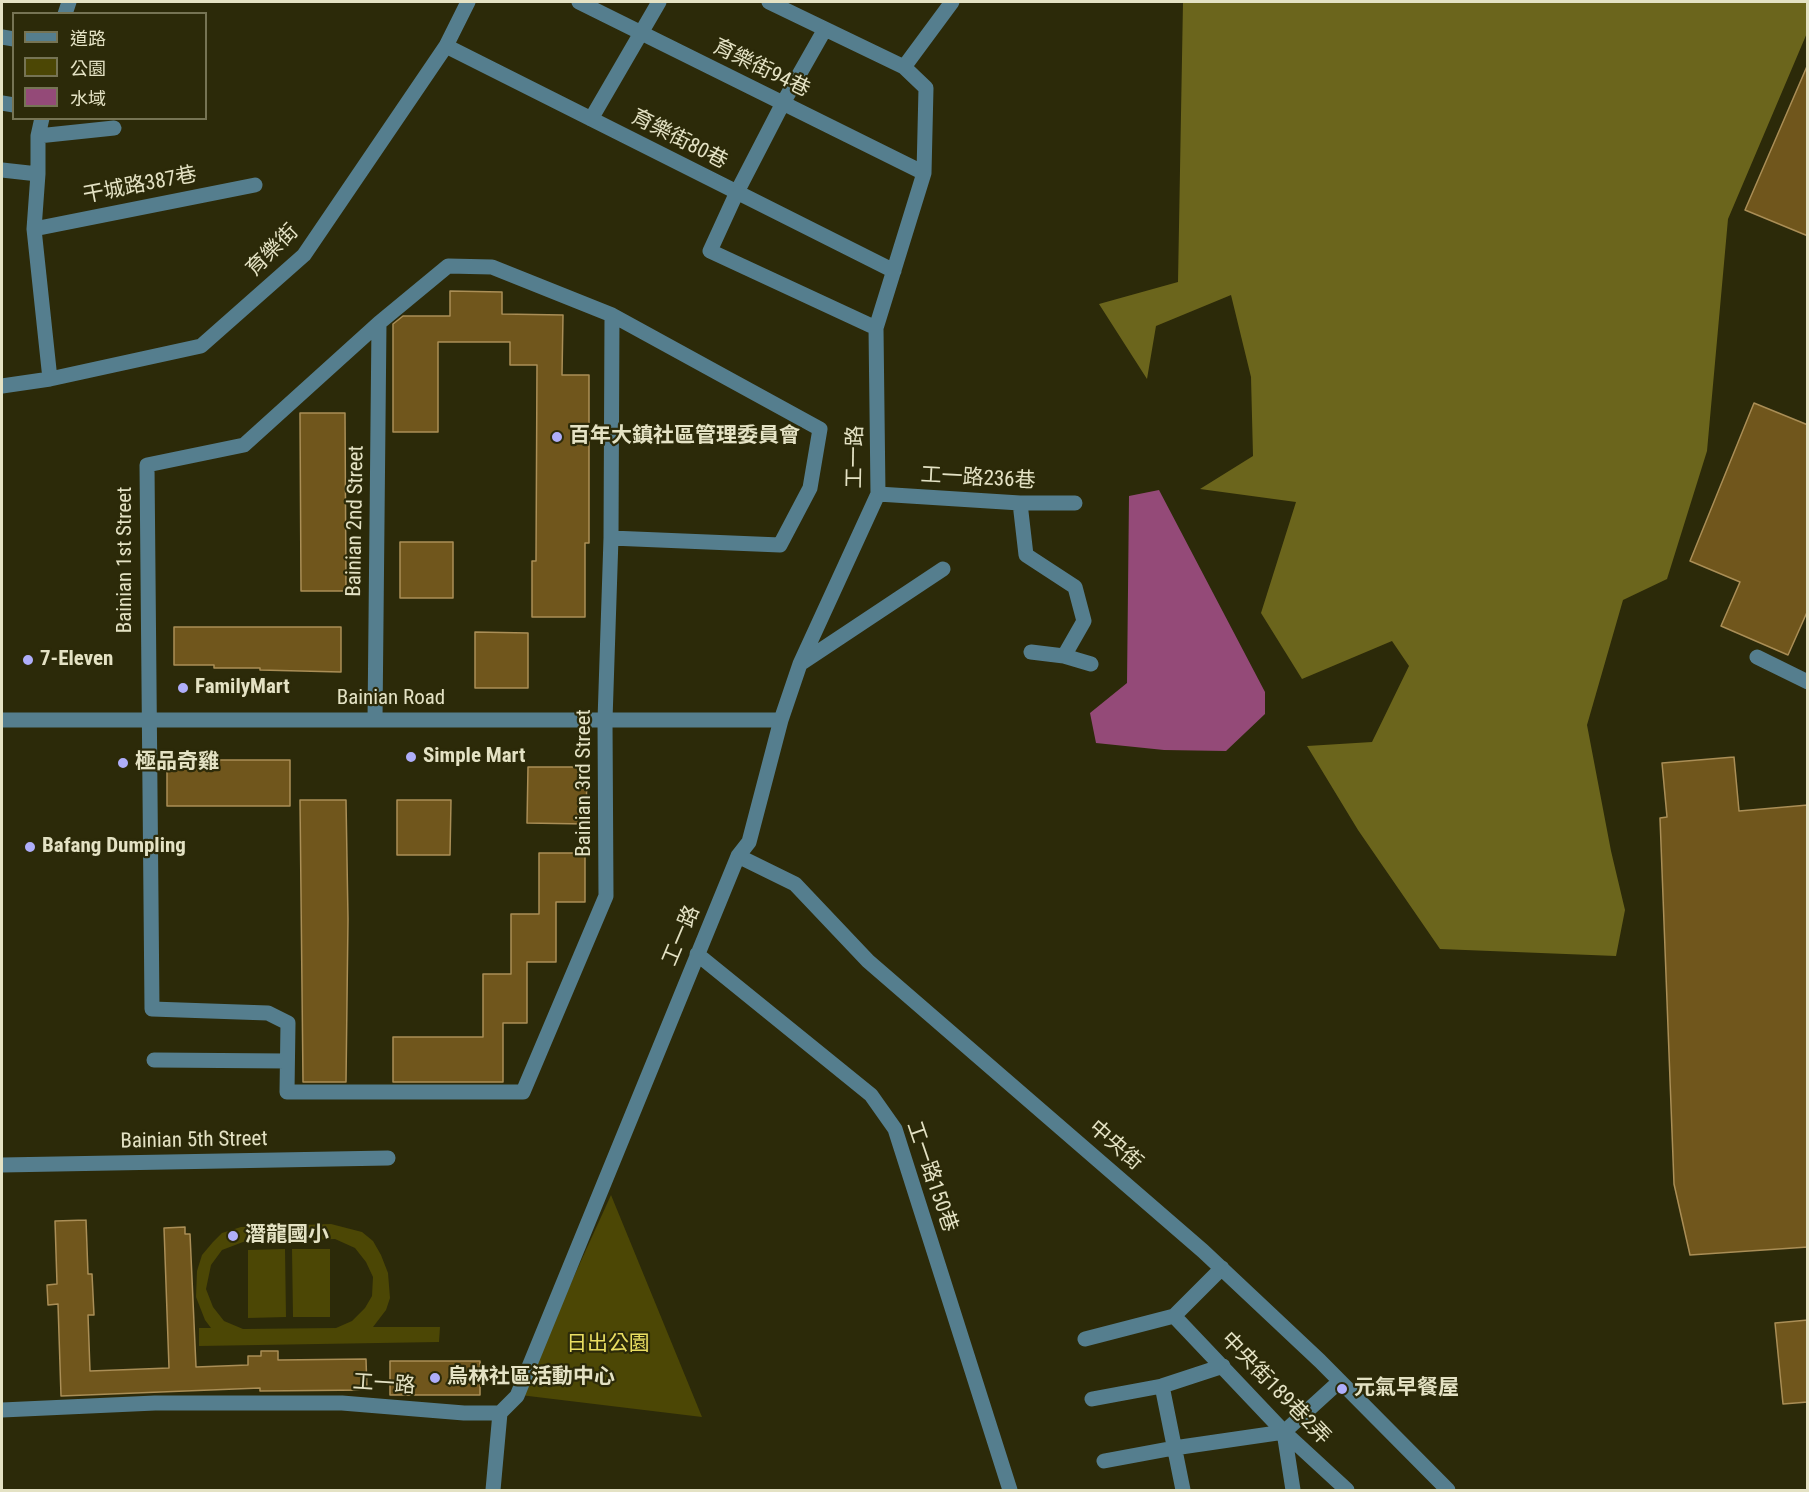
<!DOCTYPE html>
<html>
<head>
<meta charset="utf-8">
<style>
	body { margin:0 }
	#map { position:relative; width:1809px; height:1492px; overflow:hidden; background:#2c2a09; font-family:"Roboto Condensed","Noto Sans TC",sans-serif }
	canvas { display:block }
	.frame { position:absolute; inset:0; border:3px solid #e4e2c4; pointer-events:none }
	.legend { position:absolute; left:12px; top:12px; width:195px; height:108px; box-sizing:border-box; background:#2c2a09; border:2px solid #767454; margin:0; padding:8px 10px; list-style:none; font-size:18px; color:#e4e2c4 }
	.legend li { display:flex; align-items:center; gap:12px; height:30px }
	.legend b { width:30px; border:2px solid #767454 }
</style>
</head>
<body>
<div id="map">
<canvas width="1809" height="1492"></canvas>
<div class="frame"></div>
<ul class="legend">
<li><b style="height:8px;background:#557e8e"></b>道路</li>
<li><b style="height:16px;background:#4c4705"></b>公園</li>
<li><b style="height:16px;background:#944a78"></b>水域</li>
</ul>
</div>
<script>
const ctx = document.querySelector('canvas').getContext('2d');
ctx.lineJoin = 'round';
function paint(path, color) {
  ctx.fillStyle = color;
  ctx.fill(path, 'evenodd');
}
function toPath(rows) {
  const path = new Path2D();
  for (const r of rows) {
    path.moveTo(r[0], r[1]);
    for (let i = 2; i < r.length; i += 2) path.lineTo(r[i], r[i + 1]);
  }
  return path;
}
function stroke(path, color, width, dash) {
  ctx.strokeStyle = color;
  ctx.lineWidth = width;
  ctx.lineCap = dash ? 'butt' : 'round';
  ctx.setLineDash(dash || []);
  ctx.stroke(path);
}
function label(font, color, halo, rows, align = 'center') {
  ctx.font = font + ' "Roboto Condensed","Noto Sans TC",sans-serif';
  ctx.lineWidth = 4.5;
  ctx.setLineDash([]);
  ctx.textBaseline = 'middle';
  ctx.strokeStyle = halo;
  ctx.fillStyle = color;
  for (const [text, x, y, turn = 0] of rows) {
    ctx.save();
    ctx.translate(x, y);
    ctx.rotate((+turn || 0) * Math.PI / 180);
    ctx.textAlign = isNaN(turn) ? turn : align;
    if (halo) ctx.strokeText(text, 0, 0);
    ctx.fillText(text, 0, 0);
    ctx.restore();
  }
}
const green = toPath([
	[611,1195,702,1417,520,1395],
	[331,1224,362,1232,373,1241,381,1255,388,1273,390,1298,386,1310,373,1327,440,1327,439,1342,199,1346,199,1328,211,1328,205,1320,196,1297,197,1271,202,1255,213,1242,222,1233,241,1227],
	[335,1239,355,1248,366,1262,373,1277,372,1296,365,1308,352,1321,336,1328,243,1329,224,1321,213,1307,206,1289,211,1265,222,1250,243,1242],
	[285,1249,286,1317,248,1318,248,1250],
	[292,1249,330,1249,330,1317,293,1317]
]);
const forest = toPath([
	[1183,2,1807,2,1807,33,1728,219,1707,451,1667,579,1623,600,1587,725,1611,851,1625,910,1616,956,1440,949,1358,830,1307,746,1372,742,1409,666,1392,641,1302,679,1261,613,1296,502,1200,489,1253,456,1251,377,1231,295,1156,326,1147,379,1099,304,1178,282]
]);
const water = toPath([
	[1159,490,1265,692,1265,714,1226,751,1164,750,1096,743,1090,713,1127,683,1129,496]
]);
const building = toPath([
	[1808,64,1808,236,1745,210,1808,64],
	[450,291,502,292,502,314,563,315,562,375,589,375,589,543,585,543,585,617,532,617,532,561,536,561,537,365,510,365,510,342,438,342,438,432,393,432,393,324,403,316,450,316,450,291],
	[1754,403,1808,425,1808,610,1788,655,1721,626,1740,582,1690,561,1754,403],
	[300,413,345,413,346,591,301,591,300,413],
	[400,542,453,542,453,598,400,598,400,542],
	[174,627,341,627,341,672,260,670,260,668,214,668,214,665,174,665,174,627],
	[475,632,528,633,528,688,475,688,475,632],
	[1734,757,1739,811,1808,805,1808,1247,1690,1255,1674,1184,1660,818,1667,817,1662,763,1734,757],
	[167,760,290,760,290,806,167,806,167,760],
	[528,767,587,767,586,824,527,823,528,767],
	[300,800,346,800,348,919,346,1082,303,1082,300,800],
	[397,800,451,800,450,855,397,855,397,800],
	[539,853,585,853,585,902,556,902,556,962,527,962,527,1023,503,1023,503,1082,393,1082,393,1037,483,1037,483,974,511,974,511,914,539,914,539,853],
	[86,1220,88,1274,92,1274,94,1315,88,1315,90,1371,169,1368,164,1228,185,1227,185,1234,190,1234,196,1367,248,1365,248,1356,261,1356,261,1351,278,1351,278,1360,366,1359,367,1390,260,1391,260,1388,61,1396,58,1304,48,1305,47,1285,57,1284,55,1221,86,1220],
	[1808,1320,1808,1402,1783,1404,1775,1323,1808,1320],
	[390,1361,480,1361,480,1395,390,1395,390,1361]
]);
const minor = toPath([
	[579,2,924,173],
	[769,2,904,67],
	[65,14,69,2],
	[825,29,783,103,737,192,710,251,876,328],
	[2,37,14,39],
	[446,46,894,271],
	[2,103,14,105],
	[42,118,38,136,38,174,34,229,50,379],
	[591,119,659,2],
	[38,136,114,128],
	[2,170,38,174],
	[34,229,255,185],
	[2,386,50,379,201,346,304,255,446,46,468,2],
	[878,494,1020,503,1075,503],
	[1020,503,1026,555,1075,587,1084,621,1064,656,1091,664],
	[611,538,780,545,810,488,820,429,612,315,492,267,448,266,379,323,244,445,147,465,152,1009,268,1013,288,1023,287,1092,523,1092,606,896,605,720,611,538,612,315],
	[1031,652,1064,656],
	[1757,657,1808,682],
	[800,664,943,569],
	[2,720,781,720],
	[375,720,379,323],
	[738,856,795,884,868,961,1203,1251,1320,1361,1448,1490],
	[697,954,871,1095,895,1129,1010,1490],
	[154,1060,287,1061],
	[2,1165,388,1158],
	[1174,1316,1284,1432,1347,1490],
	[1085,1339,1174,1316,1222,1268],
	[1162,1386,1183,1490],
	[1092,1399,1162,1386,1223,1366],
	[2,1410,155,1403,342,1403,464,1413,500,1413,517,1396,738,856,749,842,781,720,800,664,878,494,876,328,924,173,926,88,904,67,952,2],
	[1284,1432,1340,1381],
	[1284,1432,1293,1490],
	[1104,1461,1174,1448,1284,1432],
	[493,1490,500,1413]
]);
const markers = [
	[557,437,6,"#afaefa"],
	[28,660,6,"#afaefa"],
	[183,688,6,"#afaefa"],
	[411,757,6,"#afaefa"],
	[123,763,6,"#afaefa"],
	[30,847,6,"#afaefa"],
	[233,1236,6,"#afaefa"],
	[435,1378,6,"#afaefa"],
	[1342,1389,6,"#afaefa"]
];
const streetNames = [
	["育樂街94巷",761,69,26],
	["育樂街80巷",679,140,27],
	["干城路387巷",140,186,-11],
	["育樂街",273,251,-45],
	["工一路",856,457,-89],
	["工一路236巷",978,479,3],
	["Bainian 2nd Street",356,521,-89],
	["Bainian 1st Street",126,560,-90],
	["Bainian Road",391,699],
	["Bainian 3rd Street",585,783,-90],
	["工一路",682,936,-67],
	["Bainian 5th Street",194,1141,-1],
	["中央街",1115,1146,41],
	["工一路150巷",931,1177,71],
	["工一路",384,1385,4],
	["中央街189巷2弄",1275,1389,46]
];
const poiNames = [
	["百年大鎮社區管理委員會",569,437],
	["7-Eleven",40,660],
	["FamilyMart",195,688],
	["Simple Mart",423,757],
	["極品奇雞",135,763],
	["Bafang Dumpling",42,847],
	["潛龍國小",245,1236],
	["烏林社區活動中心",447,1378],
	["元氣早餐屋",1354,1389]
];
const parkNames = [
	["日出公園",608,1345]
];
paint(green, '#4c4705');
paint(forest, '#6b651c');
paint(water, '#944a78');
paint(building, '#70561c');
stroke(building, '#aa8e56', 1.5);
stroke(minor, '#557e8e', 15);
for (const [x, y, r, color] of markers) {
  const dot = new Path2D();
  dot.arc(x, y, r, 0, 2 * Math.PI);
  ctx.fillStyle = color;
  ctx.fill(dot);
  stroke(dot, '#2c2a09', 2);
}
label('21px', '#e4e2c4', '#2c2a09', streetNames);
label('bold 21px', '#e4e2c4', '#2c2a09', poiNames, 'left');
label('21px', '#eade62', '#2c2a09', parkNames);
</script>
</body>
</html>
